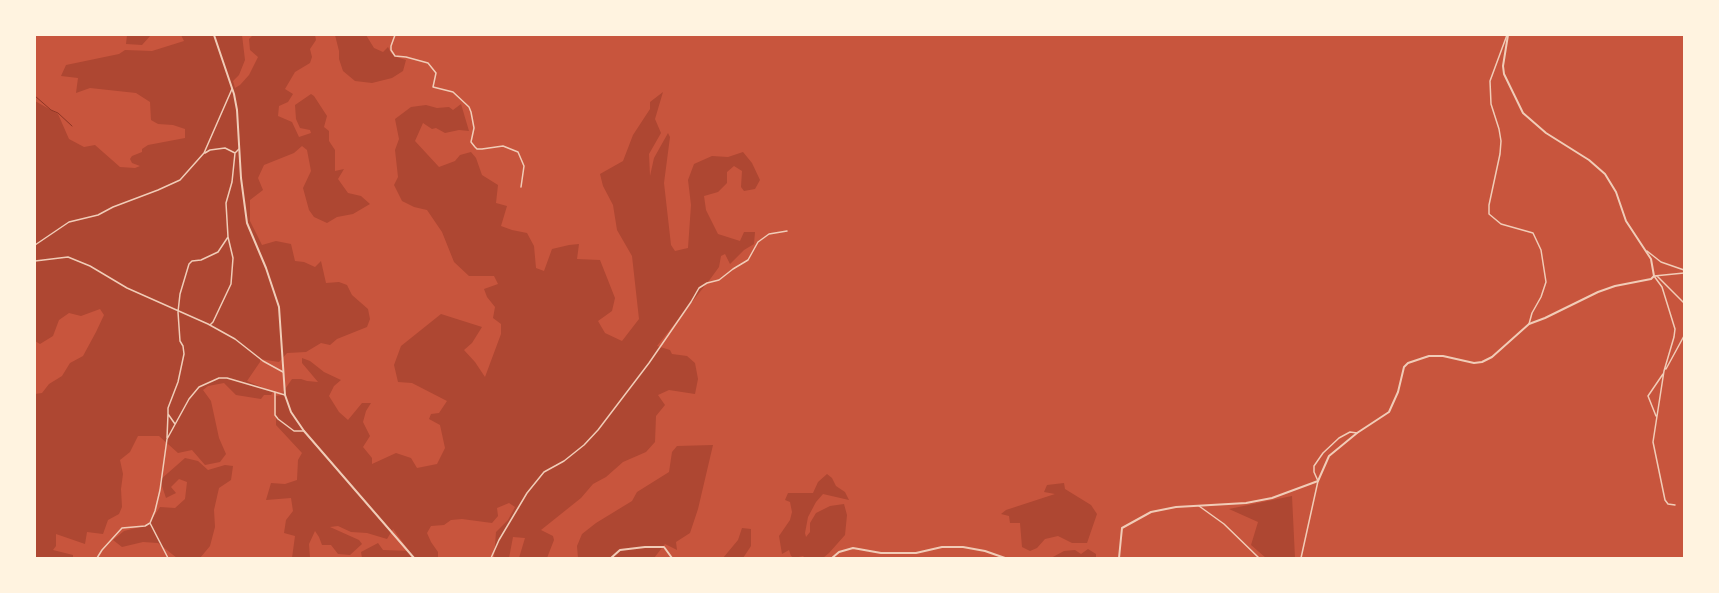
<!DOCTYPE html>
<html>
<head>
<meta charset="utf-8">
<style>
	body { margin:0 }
	#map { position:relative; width:1719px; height:593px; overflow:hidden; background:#c8553d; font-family:"Space Grotesk",sans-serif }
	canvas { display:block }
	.frame { position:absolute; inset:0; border:36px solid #fff3e0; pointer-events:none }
</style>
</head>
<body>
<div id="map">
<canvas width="1719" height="593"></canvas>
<div class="frame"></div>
</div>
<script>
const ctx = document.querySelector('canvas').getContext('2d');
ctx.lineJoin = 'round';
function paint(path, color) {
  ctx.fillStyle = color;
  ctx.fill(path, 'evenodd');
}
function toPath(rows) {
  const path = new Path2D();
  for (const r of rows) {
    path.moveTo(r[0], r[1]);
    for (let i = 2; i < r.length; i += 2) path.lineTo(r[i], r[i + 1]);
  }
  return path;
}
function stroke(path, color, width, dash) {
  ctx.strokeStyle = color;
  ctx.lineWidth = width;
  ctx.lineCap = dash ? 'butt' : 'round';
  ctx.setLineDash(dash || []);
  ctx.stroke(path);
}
const green = toPath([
	[127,35,151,35,142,45,126,44],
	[181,35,242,35,245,60,239,75,233,81,235,88,240,85,249,75,258,57,250,50,249,39,253,35,315,35,316,40,310,49,312,57,310,63,295,72,285,89,293,94,288,102,279,106,278,116,292,122,299,137,311,133,310,130,300,128,296,119,295,105,311,94,314,96,327,116,324,127,329,131,329,141,335,150,335,171,344,169,338,179,348,193,361,196,370,204,353,214,337,217,327,223,314,217,309,210,303,188,311,171,307,150,302,146,294,153,264,165,258,178,263,190,250,200,250,221,262,245,276,241,291,244,295,261,304,262,315,267,321,261,326,283,339,282,347,285,352,295,368,309,370,319,367,327,337,339,330,345,321,343,306,352,287,353,279,362,260,359,260,362,247,381,273,392,271,395,264,395,261,399,236,395,224,383,208,386,203,390,211,401,219,438,226,454,220,462,205,465,192,450,178,453,159,436,138,436,130,452,120,460,123,474,121,489,122,507,119,514,108,520,103,534,87,532,85,544,56,534,56,546,53,550,73,555,73,558,35,558,35,394,42,393,49,384,62,376,70,363,83,356,96,332,104,315,100,309,81,316,69,313,59,320,53,336,40,344,35,341,35,101,58,114,69,139,84,147,95,145,120,167,135,168,140,166,132,163,130,159,132,156,142,152,142,149,148,145,185,138,185,129,173,125,158,124,151,120,150,102,136,93,90,88,76,93,78,78,61,76,66,65,119,54,125,50,152,51,184,41],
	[335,35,366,35,374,48,383,52,388,47,391,53,396,57,406,60,403,71,392,78,372,83,355,81,343,71,339,59,339,51],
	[663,92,655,119,661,133,649,154,650,176,654,158,668,133,670,137,664,183,671,245,675,251,688,248,691,205,688,180,694,164,712,156,728,157,743,152,752,163,760,180,755,189,744,191,741,187,742,171,734,166,727,172,727,183,718,192,704,196,706,210,718,234,740,241,744,232,755,232,754,244,744,250,730,264,725,254,721,256,719,267,711,278,657,346,670,350,672,354,687,356,695,363,698,379,695,394,669,390,658,395,665,405,656,416,655,442,646,452,623,462,606,477,593,484,581,498,541,530,553,536,554,540,547,558,519,558,525,538,513,537,509,558,494,558,496,532,508,520,515,507,509,503,497,508,498,516,492,523,462,519,451,520,444,525,431,526,427,533,431,542,438,552,438,558,362,558,361,552,378,543,383,550,409,551,393,529,387,539,367,533,351,532,338,526,330,527,359,540,362,544,350,555,338,554,331,545,322,545,319,537,315,531,309,544,310,558,292,558,295,536,284,533,286,520,293,511,291,498,266,500,271,483,285,484,297,480,298,460,302,453,276,425,276,396,281,395,292,379,301,379,307,381,318,382,302,363,302,358,310,361,324,372,341,380,334,386,329,396,339,412,348,420,362,403,371,403,366,411,363,422,370,436,363,447,372,458,372,464,396,453,411,458,417,468,437,464,445,448,440,425,429,419,431,414,439,413,447,401,412,383,398,382,394,365,401,346,441,314,482,327,472,343,464,350,475,362,485,377,501,334,501,324,493,318,495,307,487,297,484,289,498,284,494,276,469,276,454,262,442,232,427,210,414,207,402,201,394,185,398,177,395,150,399,139,395,119,411,107,426,105,437,108,449,107,453,110,461,104,469,131,459,130,445,133,436,128,432,129,423,123,415,141,439,167,455,161,460,155,471,152,476,158,482,175,498,185,496,203,507,206,501,226,512,230,527,233,534,246,536,268,544,271,552,249,569,245,579,244,577,259,600,260,615,298,612,311,598,321,605,333,622,341,639,319,632,256,617,230,613,205,603,186,600,174,623,161,633,135,650,109,650,102],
	[713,445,698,509,690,533,676,542,677,550,665,544,654,558,578,558,577,546,582,534,596,523,632,501,637,492,669,472,672,452,677,446],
	[185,458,198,461,208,470,225,465,233,466,231,480,219,488,214,510,215,527,210,546,200,558,177,558,158,543,143,542,122,547,113,540,124,531,148,525,160,507,175,508,185,499,187,482,179,479,171,487,176,493,166,498,160,480],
	[827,474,832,478,836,486,845,492,849,500,823,494,816,502,808,517,805,533,806,537,810,532,810,523,816,513,830,506,844,504,847,515,845,535,829,553,823,558,805,558,803,556,794,558,791,556,789,550,782,554,779,536,790,520,792,512,790,502,785,500,788,493,813,493,818,482],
	[1064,483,1065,489,1091,505,1097,514,1087,543,1072,543,1058,536,1045,539,1037,548,1030,551,1022,547,1020,523,1010,523,1009,516,1001,514,1006,510,1055,494,1044,492,1047,485],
	[1292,496,1295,558,1266,558,1251,545,1258,522,1229,509],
	[742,528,751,529,751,546,743,558,723,558,738,540],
	[1088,549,1096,554,1096,558,1051,558,1064,551,1075,550,1081,554]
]);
const stream = toPath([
	[35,96,51,110,58,113,72,126]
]);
const minor = toPath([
	[395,35,391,46,391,50,395,56,406,57,428,63,436,73,433,87,453,92,469,107,471,112,474,128,471,142,475,147,477,149,482,149,503,146,518,152,524,166,521,187],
	[1507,35,1490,81,1491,104,1499,129,1501,141,1500,154,1489,205,1489,214,1501,224,1533,233,1541,250,1546,282,1541,297,1532,313,1529,324],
	[205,153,210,150,225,148,235,153],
	[35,245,69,222,98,215,113,207,158,190,180,180,204,153,232,89],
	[1647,251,1661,262,1684,270],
	[35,261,68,257,90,266,127,288,208,324,235,339,263,361,283,372],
	[1657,276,1684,303],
	[210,325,213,322,231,284,233,258,228,237],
	[1666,369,1684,336],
	[275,392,275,415,278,419,294,431,304,431],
	[1656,416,1648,396,1663,374],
	[175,424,168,414,168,408,178,382,184,354,183,346,180,341,178,312,180,294,189,264,192,261,201,260,218,252,228,237,226,203,232,182,235,153,239,149],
	[167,438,168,414],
	[1675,505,1668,504,1665,500,1653,442,1664,371,1674,337,1675,329,1662,287,1654,276,1684,273],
	[1199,506,1224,524,1259,558],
	[150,523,168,558],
	[97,558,102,550,122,528,145,526,150,523,155,511,160,490,167,439,189,399,199,387,219,378,227,378,285,395],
	[491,558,499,540,527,493,544,472,564,461,584,445,598,430,649,363,691,302,699,288,707,283,719,280,733,269,748,260,758,242,769,234,787,231],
	[1301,558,1318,481,1314,472,1314,466,1323,453,1339,438,1350,432,1357,433]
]);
const tertiary = toPath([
	[214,35,234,94,237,110,241,178,247,223,266,268,279,307,285,395,291,412,304,431,414,558],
	[611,558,620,550,645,547,664,547,672,558],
	[832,558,839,552,853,548,881,553,916,553,942,547,963,547,985,551,1005,558],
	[1119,558,1122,528,1151,512,1176,507,1246,503,1272,498,1318,481,1329,456,1357,433,1389,412,1398,392,1404,367,1408,363,1429,356,1443,356,1474,363,1482,362,1492,357,1529,324,1545,318,1598,292,1615,286,1651,279,1654,276,1651,259,1626,221,1616,192,1605,174,1589,160,1546,133,1523,113,1504,74,1503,66,1508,35]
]);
paint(green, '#ae4732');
stroke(stream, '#8f3625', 1);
stroke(minor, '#f1ccb7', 1.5);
stroke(tertiary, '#f1ccb7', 2);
</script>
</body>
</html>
